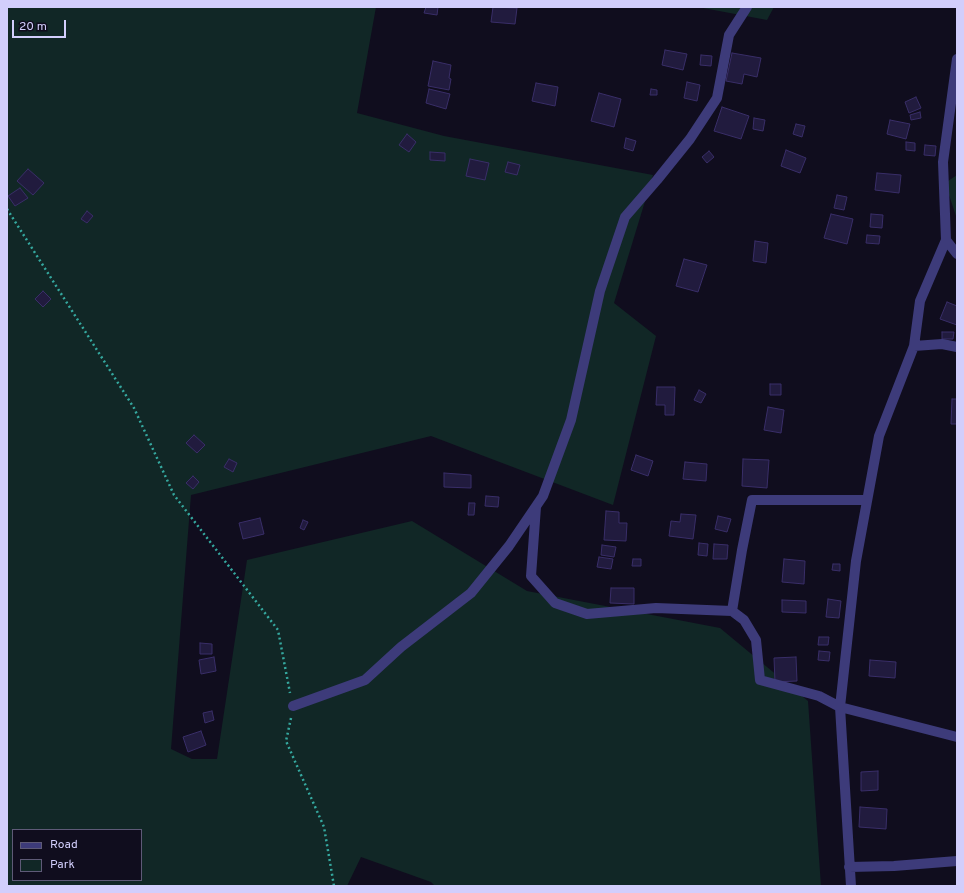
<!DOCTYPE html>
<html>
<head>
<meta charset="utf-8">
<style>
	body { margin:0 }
	#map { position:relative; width:964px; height:893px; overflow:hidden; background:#100d1e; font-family:Overpass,sans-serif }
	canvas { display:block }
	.frame { position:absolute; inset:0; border:8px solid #d2cefc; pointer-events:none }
	.legend { position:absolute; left:12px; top:829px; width:130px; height:52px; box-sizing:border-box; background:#100d1e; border:1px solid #5e5a77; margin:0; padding:5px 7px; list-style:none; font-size:12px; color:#d2cefc }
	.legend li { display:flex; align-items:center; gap:8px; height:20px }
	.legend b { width:20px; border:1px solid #5e5a77 }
	.scale { position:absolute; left:12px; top:20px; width:54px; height:18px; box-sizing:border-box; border:2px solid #d2cefc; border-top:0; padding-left:5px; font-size:12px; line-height:14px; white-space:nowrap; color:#d2cefc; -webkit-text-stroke:3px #100d1e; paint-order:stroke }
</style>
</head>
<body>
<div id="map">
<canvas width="964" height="893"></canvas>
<div class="frame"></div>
<ul class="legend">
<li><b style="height:5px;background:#3d3b7a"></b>Road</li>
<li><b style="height:11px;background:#112726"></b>Park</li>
</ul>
<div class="scale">20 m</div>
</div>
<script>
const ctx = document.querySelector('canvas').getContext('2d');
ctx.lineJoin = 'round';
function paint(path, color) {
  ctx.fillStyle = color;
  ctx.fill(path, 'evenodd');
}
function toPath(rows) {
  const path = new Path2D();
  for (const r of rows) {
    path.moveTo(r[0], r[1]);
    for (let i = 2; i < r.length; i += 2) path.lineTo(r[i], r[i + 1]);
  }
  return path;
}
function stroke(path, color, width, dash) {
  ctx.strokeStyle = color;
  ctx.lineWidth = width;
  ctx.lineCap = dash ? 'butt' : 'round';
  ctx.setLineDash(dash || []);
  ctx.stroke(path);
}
const green = toPath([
	[7,7,376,7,357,113,444,136,653,175,614,303,656,336,613,505,431,436,191,495,171,749,192,759,217,759,247,560,412,521,527,591,720,628,808,701,821,886,435,886,431,882,361,857,347,886,7,886],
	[13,830,141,830,141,880,13,880],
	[698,7,774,7,767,20],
	[957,175,957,219,945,183]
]);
const building = toPath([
	[426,7,438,7,437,15,424,13,426,7],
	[493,7,517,8,515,24,491,22,493,7],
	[665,50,687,54,683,70,662,65,665,50],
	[732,53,761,58,757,77,744,74,742,84,726,81,732,53],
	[701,55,712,56,711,66,700,65,701,55],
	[433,61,451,65,449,78,451,79,449,90,428,86,433,61],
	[687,82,700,85,697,101,684,98,687,82],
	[536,83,558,87,555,106,532,101,536,83],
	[429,89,450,94,446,109,426,103,429,89],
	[651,89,657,90,657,95,650,95,651,89],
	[599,93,621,99,614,127,591,121,599,93],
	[916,97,921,108,909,113,905,102,916,97],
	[722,107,749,116,741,139,714,131,722,107],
	[920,112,921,118,911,120,910,115,920,112],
	[754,118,765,120,763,131,753,129,754,118],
	[890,120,910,124,906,139,887,134,890,120],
	[796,124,805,126,802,137,793,134,796,124],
	[407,134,416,142,409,152,399,145,407,134],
	[626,138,636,141,633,151,624,148,626,138],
	[906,142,915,143,915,151,906,150,906,142],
	[925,145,936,146,935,156,924,155,925,145],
	[786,150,806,158,800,173,781,166,786,150],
	[709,151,714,157,707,163,702,157,709,151],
	[430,152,445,153,445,161,430,160,430,152],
	[470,159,489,163,485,180,466,176,470,159],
	[508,162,520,165,517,175,505,172,508,162],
	[28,169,44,183,33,195,17,181,28,169],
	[877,173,901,175,899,193,875,190,877,173],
	[20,188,28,198,15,206,8,196,20,188],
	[837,195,847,197,844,210,834,208,837,195],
	[87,211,93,216,87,223,81,219,87,211],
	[831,214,853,219,847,244,824,238,831,214],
	[871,214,883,215,882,228,870,227,871,214],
	[867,235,880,236,879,244,866,243,867,235],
	[755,241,768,243,766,263,753,261,755,241],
	[684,259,707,265,698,292,676,286,684,259],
	[43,291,51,299,43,307,35,299,43,291],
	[947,302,957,306,957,325,940,319,947,302],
	[942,332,954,332,953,339,942,339,942,332],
	[770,384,781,384,781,395,770,395,770,384],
	[657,387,675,387,674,415,665,415,665,405,656,405,657,387],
	[699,390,706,394,701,403,694,400,699,390],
	[952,399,957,399,957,424,951,424,952,399],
	[768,407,784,410,781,433,764,430,768,407],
	[194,435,205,445,197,453,186,443,194,435],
	[636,455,653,461,648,476,631,470,636,455],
	[229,459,237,463,233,472,224,467,229,459],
	[743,459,769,460,767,488,742,486,743,459],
	[685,462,707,464,706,481,683,479,685,462],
	[444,473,471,475,471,488,444,487,444,473],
	[193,476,199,482,193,489,186,483,193,476],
	[486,496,499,497,498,507,485,506,486,496],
	[469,503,475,503,474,515,468,515,469,503],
	[606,511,619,512,619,523,627,523,626,541,604,540,606,511],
	[681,514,696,515,693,539,669,536,671,521,680,522,681,514],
	[718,516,731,519,727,532,715,529,718,516],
	[260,518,264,534,243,539,239,523,260,518],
	[303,520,308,522,304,530,300,528,303,520],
	[699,543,708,544,707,556,698,555,699,543],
	[714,544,728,545,727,559,713,559,714,544],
	[602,545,616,547,614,557,601,555,602,545],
	[599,557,613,559,611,569,597,567,599,557],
	[633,559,641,559,641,566,632,566,633,559],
	[784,559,805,561,804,584,782,582,784,559],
	[833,564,840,564,840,571,832,570,833,564],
	[611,588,634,588,634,604,610,603,611,588],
	[828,599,841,601,839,618,826,617,828,599],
	[782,600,806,601,806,613,782,612,782,600],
	[819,637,829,637,828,645,818,645,819,637],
	[200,643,212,644,212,654,200,654,200,643],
	[819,651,830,652,829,661,818,660,819,651],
	[214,657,216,671,201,674,199,660,214,657],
	[796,657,797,681,775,682,774,658,796,657],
	[870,660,896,662,895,678,869,676,870,660],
	[212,711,214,720,205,723,203,713,212,711],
	[201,731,206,745,188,752,183,737,201,731],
	[878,771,878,790,861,791,861,772,878,771],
	[860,807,887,809,886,829,859,827,860,807]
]);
const path = toPath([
	[7,209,134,408,174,495,278,630,290,693],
	[291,718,286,741,324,827,334,886]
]);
const street = toPath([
	[946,240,957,254],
	[914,346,942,344,957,347],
	[536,507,531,576,555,603,587,614,656,608,732,611,744,620,756,640,760,680,819,696,840,707,957,737],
	[732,611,742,550,752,500,867,500],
	[293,706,365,680,401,647,471,593,509,546,543,496,571,420,600,291,625,217,657,180,690,139,717,98,729,35,747,7],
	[849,867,894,866,957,861],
	[851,886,840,707,856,561,879,436,914,346,920,301,946,240,943,162,957,59]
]);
paint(green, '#112726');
paint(building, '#211b3e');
stroke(building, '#392e68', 1);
stroke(path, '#35a89f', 2.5, [2, 3]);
stroke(street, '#3d3b7a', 10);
</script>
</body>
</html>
